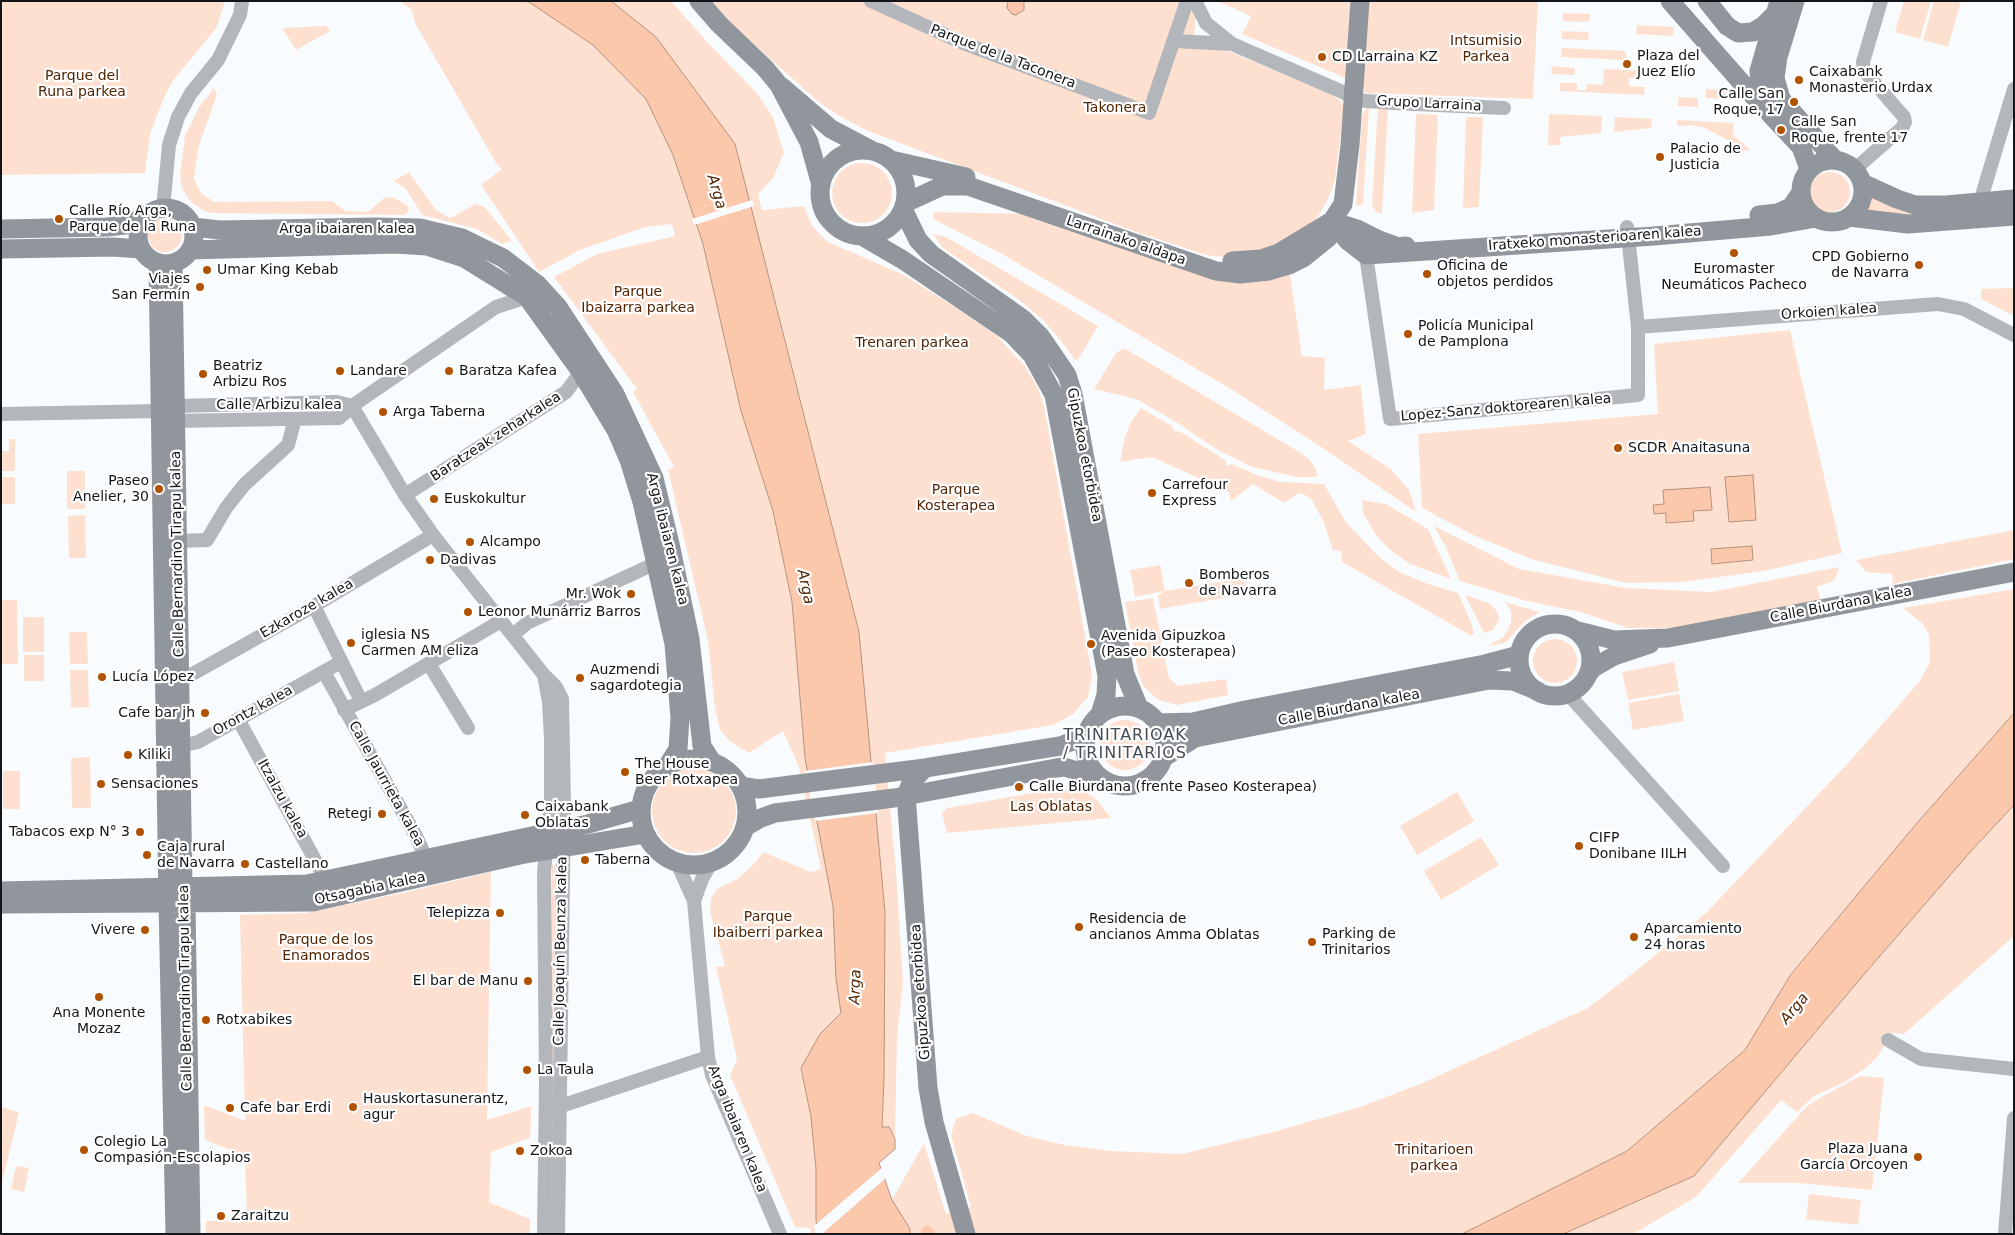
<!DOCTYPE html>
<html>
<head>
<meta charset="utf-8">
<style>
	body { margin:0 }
	#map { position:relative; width:2015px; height:1235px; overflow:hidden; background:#f9fcfe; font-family:"DejaVu Sans",sans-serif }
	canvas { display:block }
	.frame { position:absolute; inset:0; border:2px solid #121519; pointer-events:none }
</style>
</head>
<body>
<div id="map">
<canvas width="2015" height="1235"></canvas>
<div class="frame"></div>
</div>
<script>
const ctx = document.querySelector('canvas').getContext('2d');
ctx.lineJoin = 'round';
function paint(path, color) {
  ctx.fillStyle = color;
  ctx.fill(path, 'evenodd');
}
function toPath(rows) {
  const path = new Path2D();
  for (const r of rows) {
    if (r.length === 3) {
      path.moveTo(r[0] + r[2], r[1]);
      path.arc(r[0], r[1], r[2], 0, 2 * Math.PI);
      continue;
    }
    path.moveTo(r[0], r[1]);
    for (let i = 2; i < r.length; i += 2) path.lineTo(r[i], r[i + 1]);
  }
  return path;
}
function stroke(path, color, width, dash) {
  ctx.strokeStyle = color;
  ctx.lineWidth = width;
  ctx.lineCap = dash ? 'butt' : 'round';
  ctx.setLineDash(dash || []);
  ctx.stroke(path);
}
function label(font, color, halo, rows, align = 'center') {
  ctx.font = font + ' "DejaVu Sans",sans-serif';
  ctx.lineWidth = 4.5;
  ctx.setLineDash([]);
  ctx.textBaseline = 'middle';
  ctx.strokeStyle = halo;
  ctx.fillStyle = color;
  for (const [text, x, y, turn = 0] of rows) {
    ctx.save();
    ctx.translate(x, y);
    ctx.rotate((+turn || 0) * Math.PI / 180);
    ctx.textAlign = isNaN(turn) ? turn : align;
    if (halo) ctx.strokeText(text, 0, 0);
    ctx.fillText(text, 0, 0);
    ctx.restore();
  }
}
const green = toPath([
	[1,1,225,1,217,27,172,82,163,100,150,134,145,173,1,175],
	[399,1,529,2,593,45,646,99,673,155,703,244,741,411,773,511,792,602,805,758,833,906,841,1013,820,1034,801,1068,811,1117,816,1169,816,1220,818,1234,811,1234,810,1228,795,1227,730,1075,737,1059,716,967,725,966,710,911,711,898,717,889,739,878,754,864,763,852,811,872,821,869,799,767,783,731,749,753,731,742,720,730,715,708,708,641,668,470,674,467,633,392,637,389,554,277,597,254,675,236,672,224,645,227,580,250,539,272,481,185,502,169,496,163,415,23,412,10],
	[611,1,671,1,708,43,756,92,773,117,784,153,773,178,758,194,762,210,804,206,812,226,828,242,904,275,958,309,997,336,1024,365,1037,386,1044,406,1092,675,1088,697,1073,714,1053,725,885,753,896,870,903,983,897,1038,895,1139,889,1128,882,1127,884,1079,859,632,772,287,732,141],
	[710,1,1007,1,1007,4,1025,6,1024,1,1197,1,1194,37,1327,92,1340,100,1344,107,1335,180,1329,197,1319,215,1303,234,1240,259,1206,255,1133,231,868,131,843,118,821,104,721,15],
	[1217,1,1351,1,1348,79,1242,34,1251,16],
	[1367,1,1538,1,1533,99,1365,93,1363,87],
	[1904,1,1931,1,1920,39,1895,32],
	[1934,1,1961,1,1948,47,1923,40],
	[1563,13,1590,14,1589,22,1563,21],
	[1637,25,1674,27,1673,36,1636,34],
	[327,26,330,31,296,50,282,28],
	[1562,31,1589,32,1588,40,1562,39],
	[1562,48,1626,51,1626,60,1561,57],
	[1552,66,1575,68,1575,75,1551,74],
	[1604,69,1646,71,1645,78,1629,78,1629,86,1645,87,1644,95,1560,91,1560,83,1577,83,1577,90,1586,90,1587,84,1603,85],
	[214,88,217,95,199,145,194,179,201,193,214,202,332,201,345,211,368,212,384,198,393,197,407,205,409,210,405,215,212,213,204,211,190,201,182,188,180,175,185,136,199,107],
	[1706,89,1733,91,1732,99,1706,98],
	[1678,97,1698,98,1698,107,1678,106],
	[1378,106,1388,109,1382,214,1376,212,1372,206],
	[1367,107,1369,107,1363,204,1359,206,1356,204,1362,116],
	[1416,114,1438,115,1434,210,1412,213],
	[1549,114,1602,116,1601,133,1560,137,1561,145,1548,145],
	[1466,117,1483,117,1479,207,1463,208],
	[1615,117,1652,119,1651,128,1614,132],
	[1677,120,1734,123,1733,135,1751,150,1741,151,1731,142,1705,128,1690,125,1677,126],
	[862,193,30],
	[409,172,436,210,450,218,476,204,485,207,512,241,502,244,477,229,422,215,406,189,393,181],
	[1830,192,20],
	[1870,196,1890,206,1943,216,1863,213],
	[934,212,1030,214,1131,248,1290,274,1302,356,1325,358,1324,390,1361,385,1366,434,1348,441,1391,469,1409,490,1416,512,1324,449,1234,391,1002,254,933,219],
	[165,235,17],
	[933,234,946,237,1098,326,1078,360,1074,359,1066,347,1044,321,1018,299,943,248],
	[2014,277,2014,316,1981,299,1981,289,2013,288],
	[1790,330,1842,553,1764,571,1682,582,1626,583,1531,559,1473,535,1422,508,1418,434,1658,414,1654,344],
	[1124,348,1296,450,1308,458,1316,469,1317,477,1297,477,1252,467,1218,450,1173,420,1136,399,1094,389,1116,353],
	[1141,408,1172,426,1175,432,1179,431,1225,460,1227,466,1232,464,1254,474,1280,482,1324,484,1345,521,1378,556,1399,572,1428,584,1458,593,1472,625,1474,634,1470,635,1342,562,1341,551,1333,550,1323,520,1311,499,1305,495,1299,493,1284,503,1253,484,1231,501,1229,492,1152,457,1120,462,1125,437,1131,422],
	[9,439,15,439,15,471,1,471,1,451,9,451],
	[67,471,85,471,85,509,67,509],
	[1,477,15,477,15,504,1,504],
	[1362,500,1386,504,1428,529,1451,579,1410,564,1390,550,1375,534,1363,513],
	[85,515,86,558,69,558,68,516],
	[1434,526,1519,569,1626,588,1711,592,1839,567,1835,580,1817,587,1821,601,1673,628,1628,628,1580,612,1527,601,1460,581,1445,545],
	[2014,530,2014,559,1893,584,1892,574,1866,572,1856,560],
	[1160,565,1165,591,1245,578,1247,594,1160,609,1158,596,1164,591,1135,597,1130,570],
	[2014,589,2014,713,1917,823,1791,973,1745,1050,1627,1151,1462,1234,910,1234,910,1229,892,1200,924,1143,946,1214,971,1207,951,1135,956,1119,972,1113,1027,1136,1065,1145,1110,1151,1182,1154,1277,1131,1360,1107,1420,1084,1588,1008,1646,963,1708,911,1850,761,1919,682,1930,662,1929,635,1923,624,1903,608],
	[1465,595,1489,603,1496,610,1499,616,1498,622,1493,630,1484,633],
	[1153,598,1169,678,1178,686,1226,679,1228,695,1177,705,1159,700,1149,692,1142,684,1138,672,1125,602],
	[1,600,17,600,18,664,1,664],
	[1505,602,1540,612,1525,621,1505,643,1488,646,1503,637,1508,630,1511,622,1511,611],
	[23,617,44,617,44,652,23,652],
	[69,632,87,632,88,664,70,664],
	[1555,661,22],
	[24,655,44,655,44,681,24,681],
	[1674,662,1679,691,1628,700,1622,672],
	[70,670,88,670,89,707,71,708],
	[1679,694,1684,721,1633,730,1628,703],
	[1125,745,25],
	[90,757,91,808,72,808,71,758],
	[694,811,42],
	[3,771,20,771,20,809,3,809],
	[1050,790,1082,790,1097,800,1111,818,947,833,942,813,947,808],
	[1457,792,1474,821,1417,855,1400,826],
	[2014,805,2014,936,1904,1034,1892,1033,1878,1056,1867,1067,1845,1082,1814,1096,1797,1112,1781,1100,1696,1197,1633,1234,1563,1234,1694,1176,1866,972,1972,850],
	[1481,837,1499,865,1441,900,1424,871],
	[552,865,557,865,555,1085,549,1085],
	[491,872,487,1120,531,1106,531,1120,530,1138,491,1152,489,1202,530,1219,530,1234,206,1234,206,1221,247,1220,245,1156,205,1140,204,1105,245,1121,240,915,306,913,407,892],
	[1860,1076,1884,1078,1872,1190,1799,1183,1738,1183,1806,1107,1821,1097],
	[1,1107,19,1112,1,1187],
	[16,1166,29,1168,24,1192,11,1189],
	[1809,1194,1861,1200,1858,1225,1806,1219]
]);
const water = toPath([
	[523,1,611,1,656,37,735,144,859,632,885,912,884,1079,882,1127,889,1127,895,1139,895,1149,879,1163,892,1200,910,1229,910,1234,818,1234,816,1220,816,1169,811,1117,801,1068,820,1034,841,1013,836,979,833,906,805,758,792,602,773,511,741,411,703,244,673,155,646,99,593,45,529,2,523,1],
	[1008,1,1024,1,1024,10,1016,15,1012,14,1007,8,1008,1],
	[1753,475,1756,520,1729,522,1725,477,1753,475],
	[1710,487,1712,510,1693,511,1694,521,1666,523,1666,513,1654,514,1653,505,1664,504,1663,490,1710,487],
	[1752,546,1753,560,1712,564,1711,549,1752,546],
	[2014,713,2014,805,1972,850,1866,972,1694,1176,1563,1234,1462,1234,1627,1151,1745,1050,1791,974,1917,823,2014,713]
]);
const pier = toPath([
	[752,200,754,206,694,225,692,219],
	[873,762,878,813,815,821,805,771],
	[883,1167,887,1177,822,1234,816,1234,814,1226]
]);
const canal = toPath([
	[927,1232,929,1234]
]);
const street = toPath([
	[871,1,963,43,1149,113,1187,1],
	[1195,1,1206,23,1232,44,1345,93,1354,100,1393,103,1504,108],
	[1175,41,1232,44],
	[1855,169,1902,128,1905,122,1904,117,1864,71,1863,62,1881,1],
	[1980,202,2014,89],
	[163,209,169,145,178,117,191,93,218,60,240,15,242,1],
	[1366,255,1390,419,1638,395,1638,327,1627,227],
	[1638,327,1938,304,1964,309,2014,335],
	[175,406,337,402,352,406],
	[352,406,405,495,433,535,544,675,556,687,562,699,564,806,558,1234],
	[1,414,160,411],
	[175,421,339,418,352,406,496,307,527,297],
	[405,495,566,392,581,372],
	[177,541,207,540,226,508,244,485,288,445,295,419],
	[314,606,361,701],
	[513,635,527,623,656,563],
	[429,664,468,728],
	[324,672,416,836,426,858],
	[544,675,549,702,551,739,551,803,544,872,546,1085,544,1234],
	[180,681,314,606,433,535],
	[1568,694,1723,866],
	[344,710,375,695,501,621],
	[238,719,326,880],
	[181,746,198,742,341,662],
	[677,863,694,901,708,1057,712,1075,780,1234],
	[694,901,702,879,711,863],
	[1888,1040,1921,1059,2014,1069],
	[552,1109,708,1057],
	[2005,1234,2014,1118]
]);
const secondary = toPath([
	[699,1,719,24,765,68,779,85,809,142,821,185],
	[1670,1,1763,107],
	[1707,1,1727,26,1738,33,1753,32,1763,26,1775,14],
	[1779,1,1759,71,1760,91,1770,114,1801,147,1809,169],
	[1795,1,1778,57,1775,78,1781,99,1835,160],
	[782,87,831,129,871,150],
	[863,193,43],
	[1832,191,31],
	[891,160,966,177],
	[1862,183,1897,199,1915,205,1946,205,2014,199],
	[905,203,942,186,968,186,1216,271,1240,274,1269,271,1289,265,1303,258,1329,237,1332,221,1343,204,1350,145,1360,1],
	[166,236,28],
	[903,209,918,240,931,254,1023,319,1041,337,1067,375,1073,394,1125,674,1139,708],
	[1759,215,1778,213,1791,207,1800,194],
	[1849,217,1908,224,2014,216],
	[1332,221,1348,241,1366,255,1654,236,1771,226,1816,218],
	[1332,221,1357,229,1379,240,1398,247,1406,246],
	[192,227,220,230,375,227,420,228,462,238,503,258,537,284,558,307,615,394,654,478,670,544,690,639,702,746,712,762],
	[1,229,107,227,125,225,146,217],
	[862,236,903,260,1012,334,1032,355,1054,395,1107,676,1106,695,1100,714],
	[1,249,113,247,141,249],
	[190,250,395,244,427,246,464,258,527,297,581,372,616,430,629,460,642,502,674,644,680,718,678,749,668,765],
	[1232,261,1261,259,1279,253,1332,221],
	[158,263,168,903,175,1234],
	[173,263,183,887,186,903,191,1234],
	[1555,660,36],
	[1578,631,1614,640,1668,638,2014,572],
	[1589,673,1593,668,1614,656,1650,644],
	[1125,746,40],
	[1158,723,1193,722,1245,710,1485,664,1519,655],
	[1163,758,1195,738,1489,680,1513,681,1538,691],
	[694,812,53],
	[925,768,912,781,906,795,928,1088,934,1122,966,1234],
	[740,786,759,789,925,768,1060,746,1086,736],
	[745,827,761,818,775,813,894,798,1056,768,1064,767,1101,778],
	[1,891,307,884,588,824,640,809],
	[1,904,313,902,520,855,645,834]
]);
const markers = [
	[1322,57,5,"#b05200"],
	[1627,64,5,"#b05200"],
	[1799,80,5,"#b05200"],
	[1794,102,5,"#b05200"],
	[1781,130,5,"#b05200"],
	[1660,157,5,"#b05200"],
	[59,219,5,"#b05200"],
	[1734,253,5,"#b05200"],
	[1919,265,5,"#b05200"],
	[207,270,5,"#b05200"],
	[1427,274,5,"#b05200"],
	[200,287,5,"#b05200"],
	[1408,334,5,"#b05200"],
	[340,371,5,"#b05200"],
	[449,371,5,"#b05200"],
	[203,374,5,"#b05200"],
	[383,412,5,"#b05200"],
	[1618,448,5,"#b05200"],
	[159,489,5,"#b05200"],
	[1152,493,5,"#b05200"],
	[434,499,5,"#b05200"],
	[470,542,5,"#b05200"],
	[430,560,5,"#b05200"],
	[1189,583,5,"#b05200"],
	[631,594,5,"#b05200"],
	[468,612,5,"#b05200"],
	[351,643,5,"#b05200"],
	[1091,644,5,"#b05200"],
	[102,677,5,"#b05200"],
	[580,678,5,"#b05200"],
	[205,713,5,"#b05200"],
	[128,755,5,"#b05200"],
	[625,772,5,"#b05200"],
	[101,784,5,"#b05200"],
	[1019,787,5,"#b05200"],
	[382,814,5,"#b05200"],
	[525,815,5,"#b05200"],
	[140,832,5,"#b05200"],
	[1579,846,5,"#b05200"],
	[147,855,5,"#b05200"],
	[585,860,5,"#b05200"],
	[245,864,5,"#b05200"],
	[500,913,5,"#b05200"],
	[1079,927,5,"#b05200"],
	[145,930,5,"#b05200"],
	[1634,937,5,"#b05200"],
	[1312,942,5,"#b05200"],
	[528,981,5,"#b05200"],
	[99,997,5,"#b05200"],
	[206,1020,5,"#b05200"],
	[527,1070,5,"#b05200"],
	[353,1107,5,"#b05200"],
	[230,1108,5,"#b05200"],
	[84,1150,5,"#b05200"],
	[520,1151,5,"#b05200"],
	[1918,1157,5,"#b05200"],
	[221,1216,5,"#b05200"]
];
const parkNames = [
	["Intsumisio",1486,41],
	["Parkea",1486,57],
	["Parque del",82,76],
	["Runa parkea",82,92],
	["Takonera",1115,108],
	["Parque",638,292],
	["Ibaizarra parkea",638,308],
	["Trenaren parkea",912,343],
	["Parque",956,490],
	["Kosterapea",956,506],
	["Las Oblatas",1051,807],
	["Parque",768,917],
	["Ibaiberri parkea",768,933],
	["Parque de los",326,940],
	["Enamorados",326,956],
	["Trinitarioen",1434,1150],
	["parkea",1434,1166]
];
const poiNames = [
	["Plaza del",1637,56],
	["Juez Elío",1637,72],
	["CD Larraina KZ",1332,57],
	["Caixabank",1809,72],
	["Monasterio Urdax",1809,88],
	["Calle San",1784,94,"right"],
	["Roque, 17",1784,110,"right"],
	["Calle San",1791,122],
	["Roque, frente 17",1791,138],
	["Palacio de",1670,149],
	["Justicia",1670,165],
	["Calle Río Arga,",69,211],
	["Parque de la Runa",69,227],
	["CPD Gobierno",1909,257,"right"],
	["de Navarra",1909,273,"right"],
	["Oficina de",1437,266],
	["objetos perdidos",1437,282],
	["Euromaster",1734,269,"center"],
	["Neumáticos Pacheco",1734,285,"center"],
	["Umar King Kebab",217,270],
	["Viajes",190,279,"right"],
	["San Fermín",190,295,"right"],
	["Policía Municipal",1418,326],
	["de Pamplona",1418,342],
	["Beatriz",213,366],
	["Arbizu Ros",213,382],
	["Landare",350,371],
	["Baratza Kafea",459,371],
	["Arga Taberna",393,412],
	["SCDR Anaitasuna",1628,448],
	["Paseo",149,481,"right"],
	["Anelier, 30",149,497,"right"],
	["Carrefour",1162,485],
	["Express",1162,501],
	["Euskokultur",444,499],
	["Alcampo",480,542],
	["Dadivas",440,560],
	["Bomberos",1199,575],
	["de Navarra",1199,591],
	["Mr. Wok",621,594,"right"],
	["Leonor Munárriz Barros",478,612],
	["iglesia NS",361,635],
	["Carmen AM eliza",361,651],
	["Avenida Gipuzkoa",1101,636],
	["(Paseo Kosterapea)",1101,652],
	["Auzmendi",590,670],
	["sagardotegia",590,686],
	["Lucía López",112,677],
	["Cafe bar jh",195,713,"right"],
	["Kiliki",138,755],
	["The House",635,764],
	["Beer Rotxapea",635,780],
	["Sensaciones",111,784],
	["Calle Biurdana (frente Paseo Kosterapea)",1029,787],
	["Caixabank",535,807],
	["Oblatas",535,823],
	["Retegi",372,814,"right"],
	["Tabacos exp N° 3",130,832,"right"],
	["CIFP",1589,838],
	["Donibane IILH",1589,854],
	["Caja rural",157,847],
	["de Navarra",157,863],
	["Taberna",595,860],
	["Castellano",255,864],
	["Telepizza",490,913,"right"],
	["Residencia de",1089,919],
	["ancianos Amma Oblatas",1089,935],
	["Aparcamiento",1644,929],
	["24 horas",1644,945],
	["Vivere",135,930,"right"],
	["Parking de",1322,934],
	["Trinitarios",1322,950],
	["El bar de Manu",518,981,"right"],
	["Ana Monente",99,1013,"center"],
	["Mozaz",99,1029,"center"],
	["Rotxabikes",216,1020],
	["La Taula",537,1070],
	["Hauskortasunerantz,",363,1099],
	["agur",363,1115],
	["Cafe bar Erdi",240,1108],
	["Colegio La",94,1142],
	["Compasión-Escolapios",94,1158],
	["Plaza Juana",1908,1149,"right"],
	["García Orcoyen",1908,1165,"right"],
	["Zokoa",530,1151],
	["Zaraitzu",231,1216]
];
const streetNames = [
	["Parque de la Taconera",1003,57,21],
	["Grupo Larraina",1429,104,3],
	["Arga ibaiaren kalea",347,229],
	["Iratxeko monasterioaren kalea",1595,239,-4],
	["Larrainako aldapa",1126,241,19],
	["Orkoien kalea",1829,312,-4],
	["Calle Arbizu kalea",279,405],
	["Lopez-Sanz doktorearen kalea",1506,408,-5],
	["Baratzeak zeharkalea",496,437,-33],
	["Gipuzkoa etorbidea",1084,455,79],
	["Arga ibaiaren kalea",667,539,76],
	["Calle Bernardino Tirapu kalea",178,554,-91],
	["Calle Biurdana kalea",1841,605,-11],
	["Ezkaroze kalea",307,609,-30],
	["Calle Biurdana kalea",1349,708,-11],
	["Orontz kalea",253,711,-29],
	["Calle Jaurrieta kalea",386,784,61],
	["Itzalzu kalea",282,799,61],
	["Otsagabia kalea",370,889,-12],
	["Calle Joaquín Beunza kalea",561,951,-89],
	["Calle Bernardino Tirapu kalea",186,988,-91],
	["Gipuzkoa etorbidea",921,992,-94],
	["Arga ibaiaren kalea",737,1129,68]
];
const waterNames = [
	["Arga",716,192,73],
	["Arga",805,587,78],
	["Arga",856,987,-88],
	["Arga",1795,1009,-50]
];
const quarterNames = [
	["TRINITARIOAK",1125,736],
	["/ TRINITARIOS",1125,754]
];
paint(green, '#fee0d0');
paint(water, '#fbc8ab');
stroke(water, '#b5927f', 1);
paint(pier, '#f9fcfe');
stroke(canal, '#fbc8ab', 12);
stroke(street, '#b3b7bb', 14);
stroke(secondary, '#90969c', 19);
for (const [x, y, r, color] of markers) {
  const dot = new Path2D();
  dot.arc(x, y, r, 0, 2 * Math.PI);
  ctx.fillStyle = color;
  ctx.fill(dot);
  stroke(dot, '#fff', 2);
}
label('14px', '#522403', '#fff', parkNames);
label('14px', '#121519', '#fff', poiNames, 'left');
label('14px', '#121519', '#fff', streetNames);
label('italic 15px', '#532504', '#fff', waterNames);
ctx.letterSpacing = '1px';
label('16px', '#434b53', '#fff', quarterNames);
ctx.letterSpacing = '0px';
</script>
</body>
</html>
